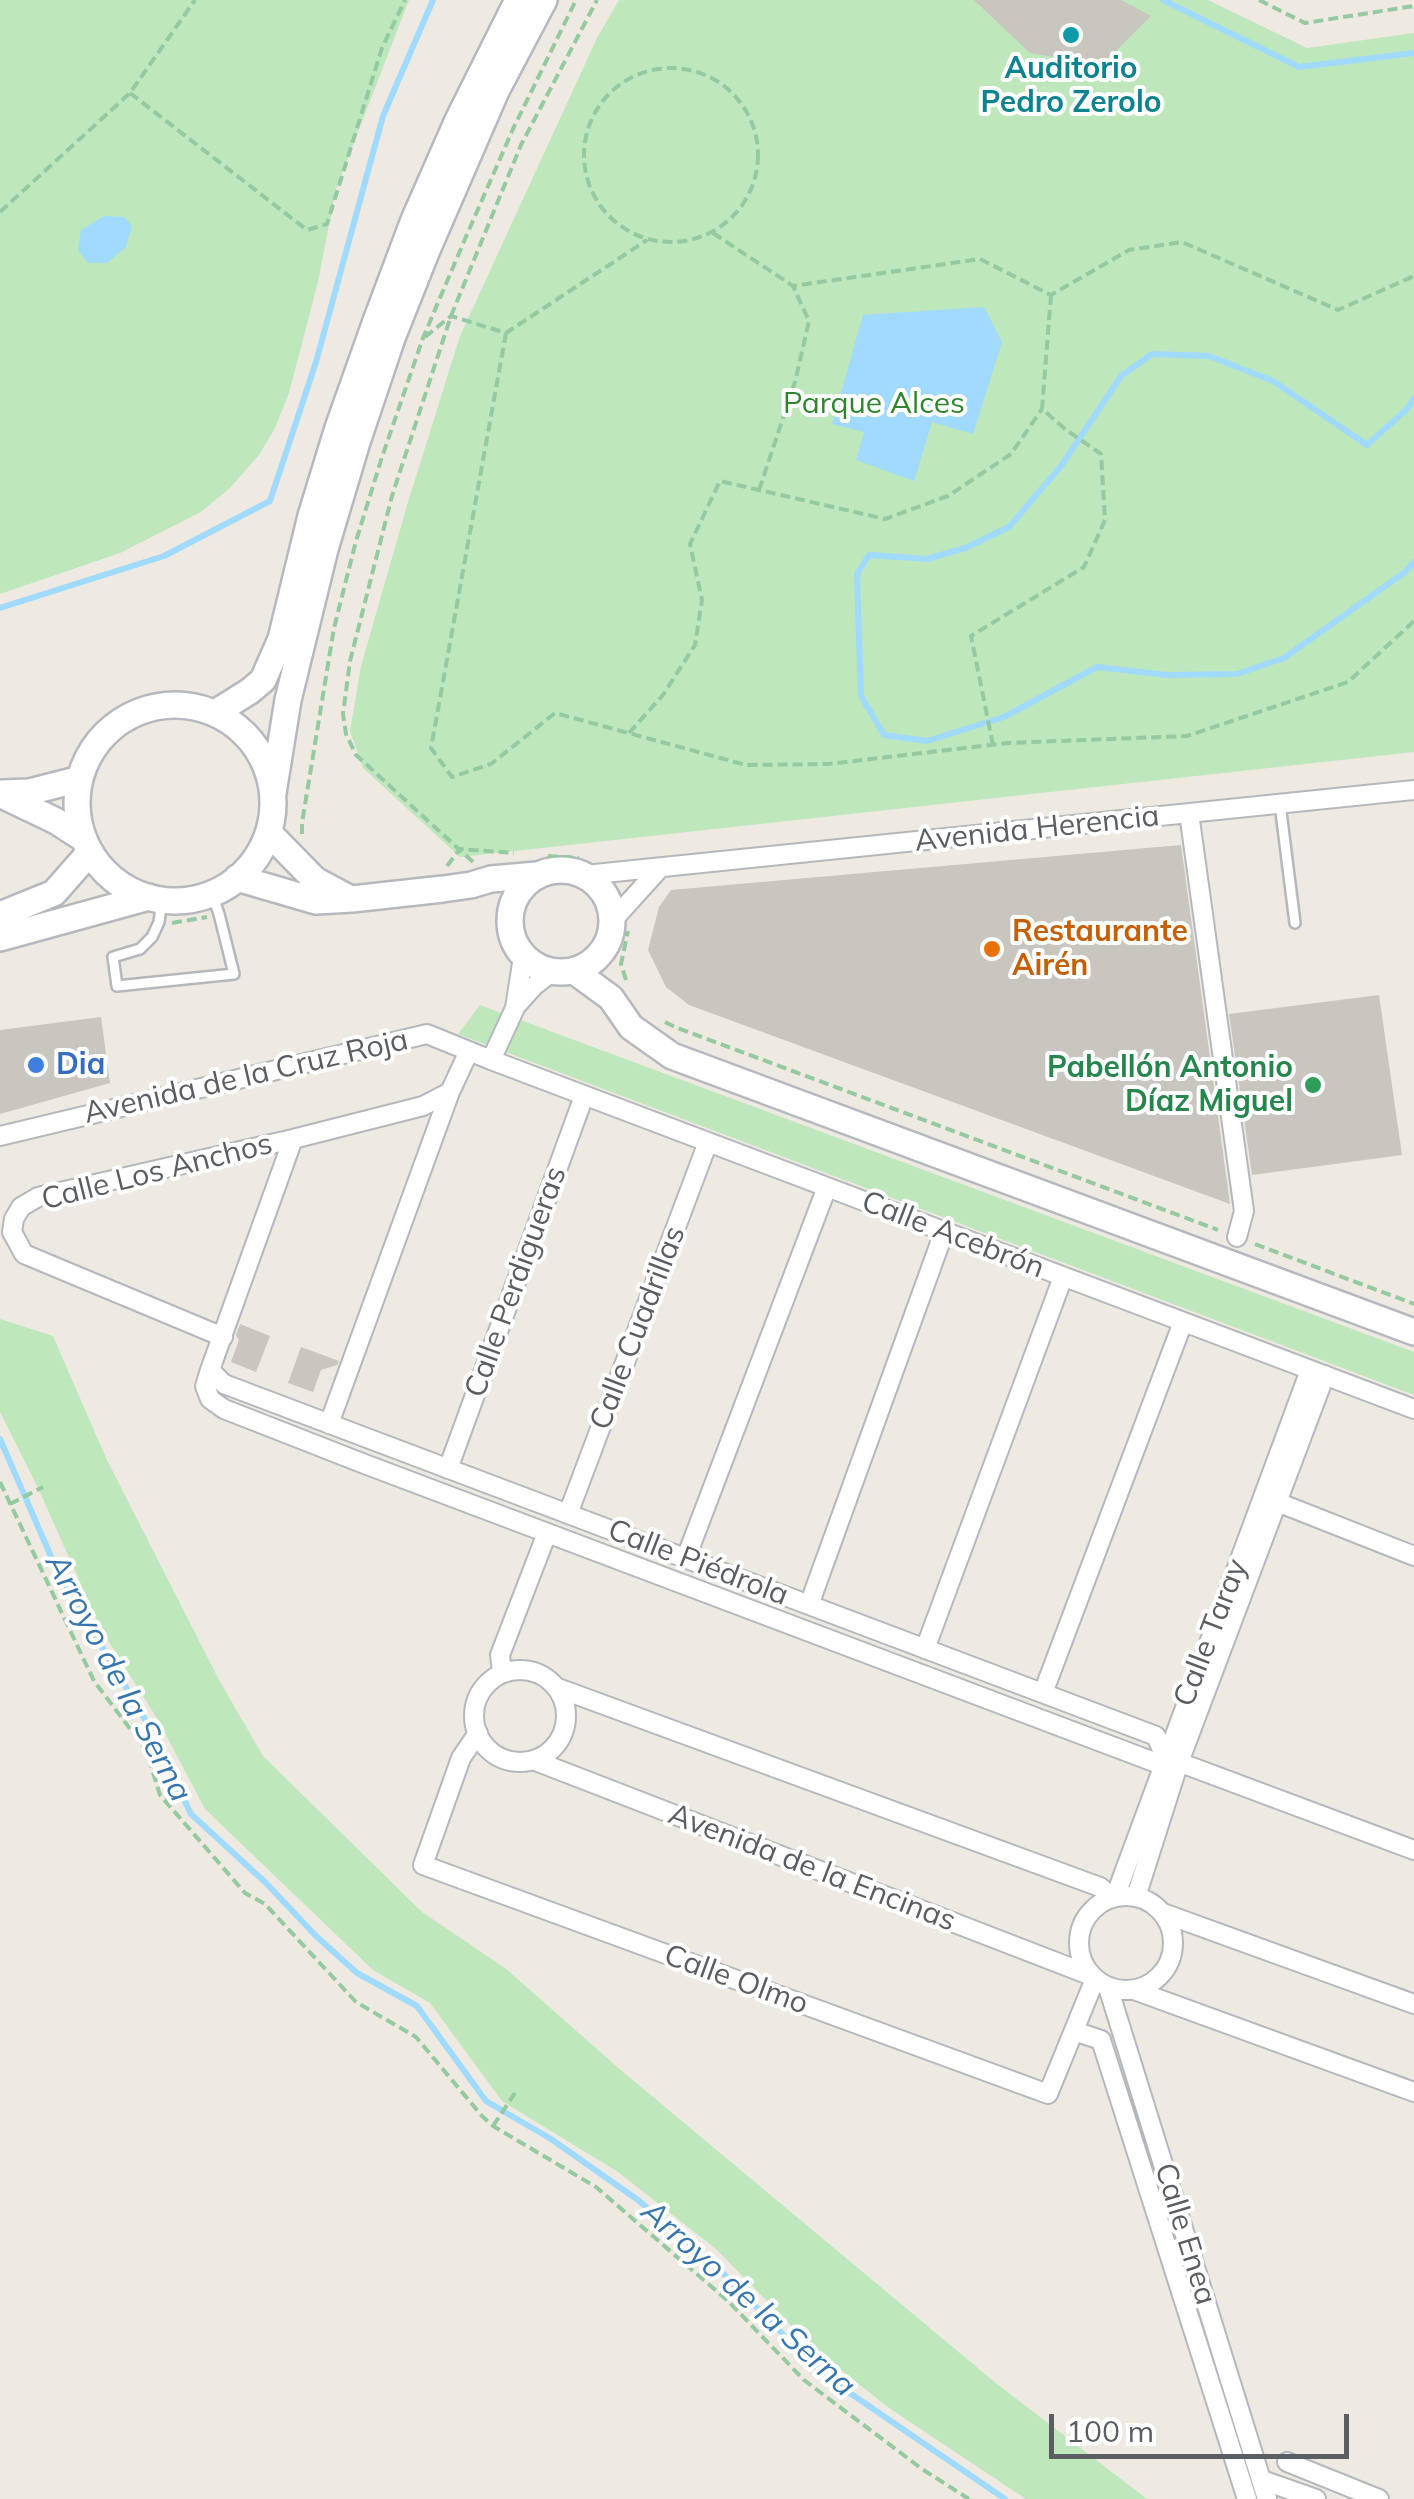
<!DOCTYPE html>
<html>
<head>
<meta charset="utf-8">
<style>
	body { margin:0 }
	#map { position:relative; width:1414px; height:2499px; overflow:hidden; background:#eeeae1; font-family:Mulish,sans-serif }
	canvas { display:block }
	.scale { position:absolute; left:1049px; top:2414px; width:300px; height:45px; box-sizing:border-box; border:5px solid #5a5e63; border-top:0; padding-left:12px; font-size:30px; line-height:35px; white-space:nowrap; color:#5a5e63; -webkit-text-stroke:8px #fff; paint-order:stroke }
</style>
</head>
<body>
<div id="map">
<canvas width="1414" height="2499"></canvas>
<div class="scale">100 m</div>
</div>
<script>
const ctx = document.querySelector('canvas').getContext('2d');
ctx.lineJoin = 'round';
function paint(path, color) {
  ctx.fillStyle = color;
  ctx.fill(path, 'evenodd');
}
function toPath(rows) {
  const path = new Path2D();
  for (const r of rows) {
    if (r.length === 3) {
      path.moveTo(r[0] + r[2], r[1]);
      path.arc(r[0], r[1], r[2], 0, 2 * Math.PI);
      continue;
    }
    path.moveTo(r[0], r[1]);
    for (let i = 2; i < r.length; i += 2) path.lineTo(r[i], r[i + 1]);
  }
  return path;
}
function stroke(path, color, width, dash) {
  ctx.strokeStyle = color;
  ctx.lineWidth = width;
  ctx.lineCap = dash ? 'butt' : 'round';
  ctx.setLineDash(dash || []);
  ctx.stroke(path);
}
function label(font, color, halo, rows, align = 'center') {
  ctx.font = font + ' Mulish,sans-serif';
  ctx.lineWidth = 8;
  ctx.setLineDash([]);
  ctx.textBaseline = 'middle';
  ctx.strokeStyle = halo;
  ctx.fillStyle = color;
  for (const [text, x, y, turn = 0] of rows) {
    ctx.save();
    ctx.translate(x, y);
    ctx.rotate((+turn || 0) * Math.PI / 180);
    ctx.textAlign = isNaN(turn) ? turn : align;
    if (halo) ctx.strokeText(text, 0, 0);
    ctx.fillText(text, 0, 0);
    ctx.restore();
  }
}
const green = toPath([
	[0,0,409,0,336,189,318,282,289,393,275,428,259,455,230,488,201,512,120,553,0,594],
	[619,0,1208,0,1307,48,1414,33,1414,752,460,857,363,768,350,731,361,666,408,502,460,336,597,38],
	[480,1005,1414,1352,1414,1395,458,1034],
	[0,1319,53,1336,106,1458,218,1678,263,1756,422,1912,505,1968,623,2072,997,2384,1147,2499,1026,2499,889,2408,812,2347,716,2249,618,2172,502,2101,430,2003,373,1970,205,1809,158,1720,101,1629,38,1488,0,1412]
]);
const water = toPath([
	[104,216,124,217,132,226,126,247,107,263,88,263,78,250,81,230],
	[984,307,1002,342,973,434,932,422,914,481,856,460,864,432,832,424,863,315]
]);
const stream = toPath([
	[1163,0,1299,67,1414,53],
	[1414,398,1407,409,1367,445,1273,381,1209,356,1152,354,1121,376,1061,466,1009,527,965,548,927,559,869,555,857,574,861,696,884,735,927,741,1004,717,1097,667,1167,675,1237,674,1284,658,1405,572,1414,562],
	[0,608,164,556,270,501,316,362,383,116,433,0],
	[0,1439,59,1575,146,1721,191,1814,266,1883,316,1936,357,1973,417,2006,486,2101,551,2139,638,2200,711,2261,822,2374,1005,2499]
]);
const building = toPath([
	[974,0,1121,0,1151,16,1106,61,1090,63,1030,53],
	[1181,845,1230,1204,689,1005,666,987,648,950,659,907,671,890],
	[1379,995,1402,1155,1252,1175,1229,1014],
	[101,1017,110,1083,0,1114,0,1030],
	[240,1324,270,1336,256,1372,231,1362,239,1340,236,1335],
	[301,1347,339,1361,337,1365,321,1370,313,1392,288,1383]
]);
const path = toPath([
	[1259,0,1305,23,1414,6],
	[671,155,87],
	[130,93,307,230,327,224,382,48,405,0],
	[0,212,130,93,195,0],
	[713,233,793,286,980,259,1051,295,1129,250,1182,242,1338,310,1414,276],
	[506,333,431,748,452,777,491,764,555,713,746,765,828,764,1008,743,1187,736,1348,682,1414,621],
	[425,337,451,316,506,333,647,240],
	[759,490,795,382,809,321,793,286],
	[629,733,663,695,695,645,702,600,690,544,720,481,885,519,948,496,1011,454,1042,409],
	[993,745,971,636,1084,567,1105,520,1101,454,1065,429,1042,409,1051,295],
	[302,834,302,823,334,628,356,541,382,457,423,338,465,239,513,129,576,0],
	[548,856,579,858],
	[473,862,356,755,346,734,343,714,350,661,392,496,451,316,521,145,597,0],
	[447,866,460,849,514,853],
	[172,923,207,917],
	[626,980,621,964,628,931],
	[665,1022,675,1027,1218,1230],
	[1255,1244,1414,1304],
	[0,1482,94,1681,146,1750,160,1795,245,1893,265,1904,356,2002,416,2037,482,2116,493,2126,596,2187,728,2301,804,2380,922,2469,969,2499],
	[10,1504,43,1487],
	[493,2126,515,2093]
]);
const lane = toPath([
	[1280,804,1295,923],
	[162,900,159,922,152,937,140,949,113,957,117,986,234,974,219,914,212,894]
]);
const street = toPath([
	[1189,813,1244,1211,1237,1237],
	[585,875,1414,790],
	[613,920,660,868],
	[515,1007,534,986,552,972],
	[491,1060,1414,1409],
	[0,1136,427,1034,491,1060,515,1008,523,957],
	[293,1139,210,1370,205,1386,210,1399,224,1409,362,1463,1162,1765],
	[223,1337,24,1254,12,1232,14,1219,21,1207,38,1197,293,1139,423,1106,450,1092,469,1051],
	[210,1370,224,1384,1156,1736,1165,1757,1414,1850],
	[329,1424,450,1092],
	[448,1469,584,1096],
	[1277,1502,1414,1556],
	[568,1514,708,1142],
	[686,1558,827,1187],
	[809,1605,944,1232],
	[925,1649,1063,1277],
	[520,1716,46],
	[502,1673,500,1655,547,1533],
	[558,1688,1100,1887,1112,1898],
	[1043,1693,1183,1322],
	[478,1733,461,1758,423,1865,1048,2094,1095,1979],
	[533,1760,1092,1976],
	[1126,1943,47],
	[1115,1897,1310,1370],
	[1136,1897,1179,1762,1325,1375],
	[1163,1913,1414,2004],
	[1108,1987,1267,2499],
	[1134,1990,1414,2092],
	[1074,2031,1101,2040,1247,2499],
	[1287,2462,1379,2499],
	[1262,2480,1316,2499]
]);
const secondary = toPath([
	[175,803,98],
	[215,713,250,691,263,680,281,639,311,516,338,428,376,321,414,220,458,120,518,0],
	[2,793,29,792,80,779],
	[273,793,288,700,325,549,357,442,392,338,427,250,496,91,544,0],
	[0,794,56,821,84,839],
	[269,833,315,880,347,897],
	[561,921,51],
	[237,878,316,901,352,899,443,889,471,885,491,879,537,875],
	[0,915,54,893,90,852],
	[0,938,149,897],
	[574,971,611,998,631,1027,672,1056,1414,1332]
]);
const markers = [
	[1071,35,10,"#0f9aa8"],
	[992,949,10,"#e8710a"],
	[36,1065,10,"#3f7fe0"],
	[1313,1085,10,"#2e9e5b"]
];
const cultureNames = [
	["Auditorio",1071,69],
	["Pedro Zerolo",1071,103]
];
const parkNames = [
	["Parque Alces",874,404]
];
const streetNames = [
	["Avenida Herencia",1037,829,-6],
	["Avenida de la Cruz Roja",246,1077,-13],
	["Calle Los Anchos",157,1172,-14],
	["Calle Acebrón",953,1235,21],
	["Calle Perdigueras",516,1282,-70],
	["Calle Cuadrillas",638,1328,-69],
	["Calle Piédrola",698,1563,21],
	["Calle Taray",1211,1633,-69],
	["Avenida de la Encinas",812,1868,21],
	["Calle Olmo",736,1980,20],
	["Calle Enea",1185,2234,73]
];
const foodNames = [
	["Restaurante",1012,932],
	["Airén",1012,966]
];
const shopNames = [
	["Dia",56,1065]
];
const leisureNames = [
	["Pabellón Antonio",1293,1068],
	["Díaz Miguel",1293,1102]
];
const waterNames = [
	["Arroyo de la Serna",118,1678,62],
	["Arroyo de la Serna",748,2299,42]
];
paint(green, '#bee7bc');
paint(water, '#a0daff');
stroke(stream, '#a0daff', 6);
paint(building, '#c9c5bf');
stroke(lane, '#b4b8bd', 14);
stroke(street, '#b4b8bd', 22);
stroke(secondary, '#b5b9bf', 30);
stroke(path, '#95c9a1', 4, [10, 5]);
stroke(lane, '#fff', 9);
stroke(street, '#fff', 18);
stroke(secondary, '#fff', 25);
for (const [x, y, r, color] of markers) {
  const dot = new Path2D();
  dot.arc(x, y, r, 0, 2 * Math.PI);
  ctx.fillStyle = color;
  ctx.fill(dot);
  stroke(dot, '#fff', 4);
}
label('bold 30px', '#0d838f', '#fff', cultureNames);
label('30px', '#308530', '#fff', parkNames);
label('30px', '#5a5e63', '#fff', streetNames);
label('bold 30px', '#c56008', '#fff', foodNames, 'left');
label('bold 30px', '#366cbe', '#fff', shopNames, 'left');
label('bold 30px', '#27864d', '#fff', leisureNames, 'right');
label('italic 32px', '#3675ad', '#fff', waterNames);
</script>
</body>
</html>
